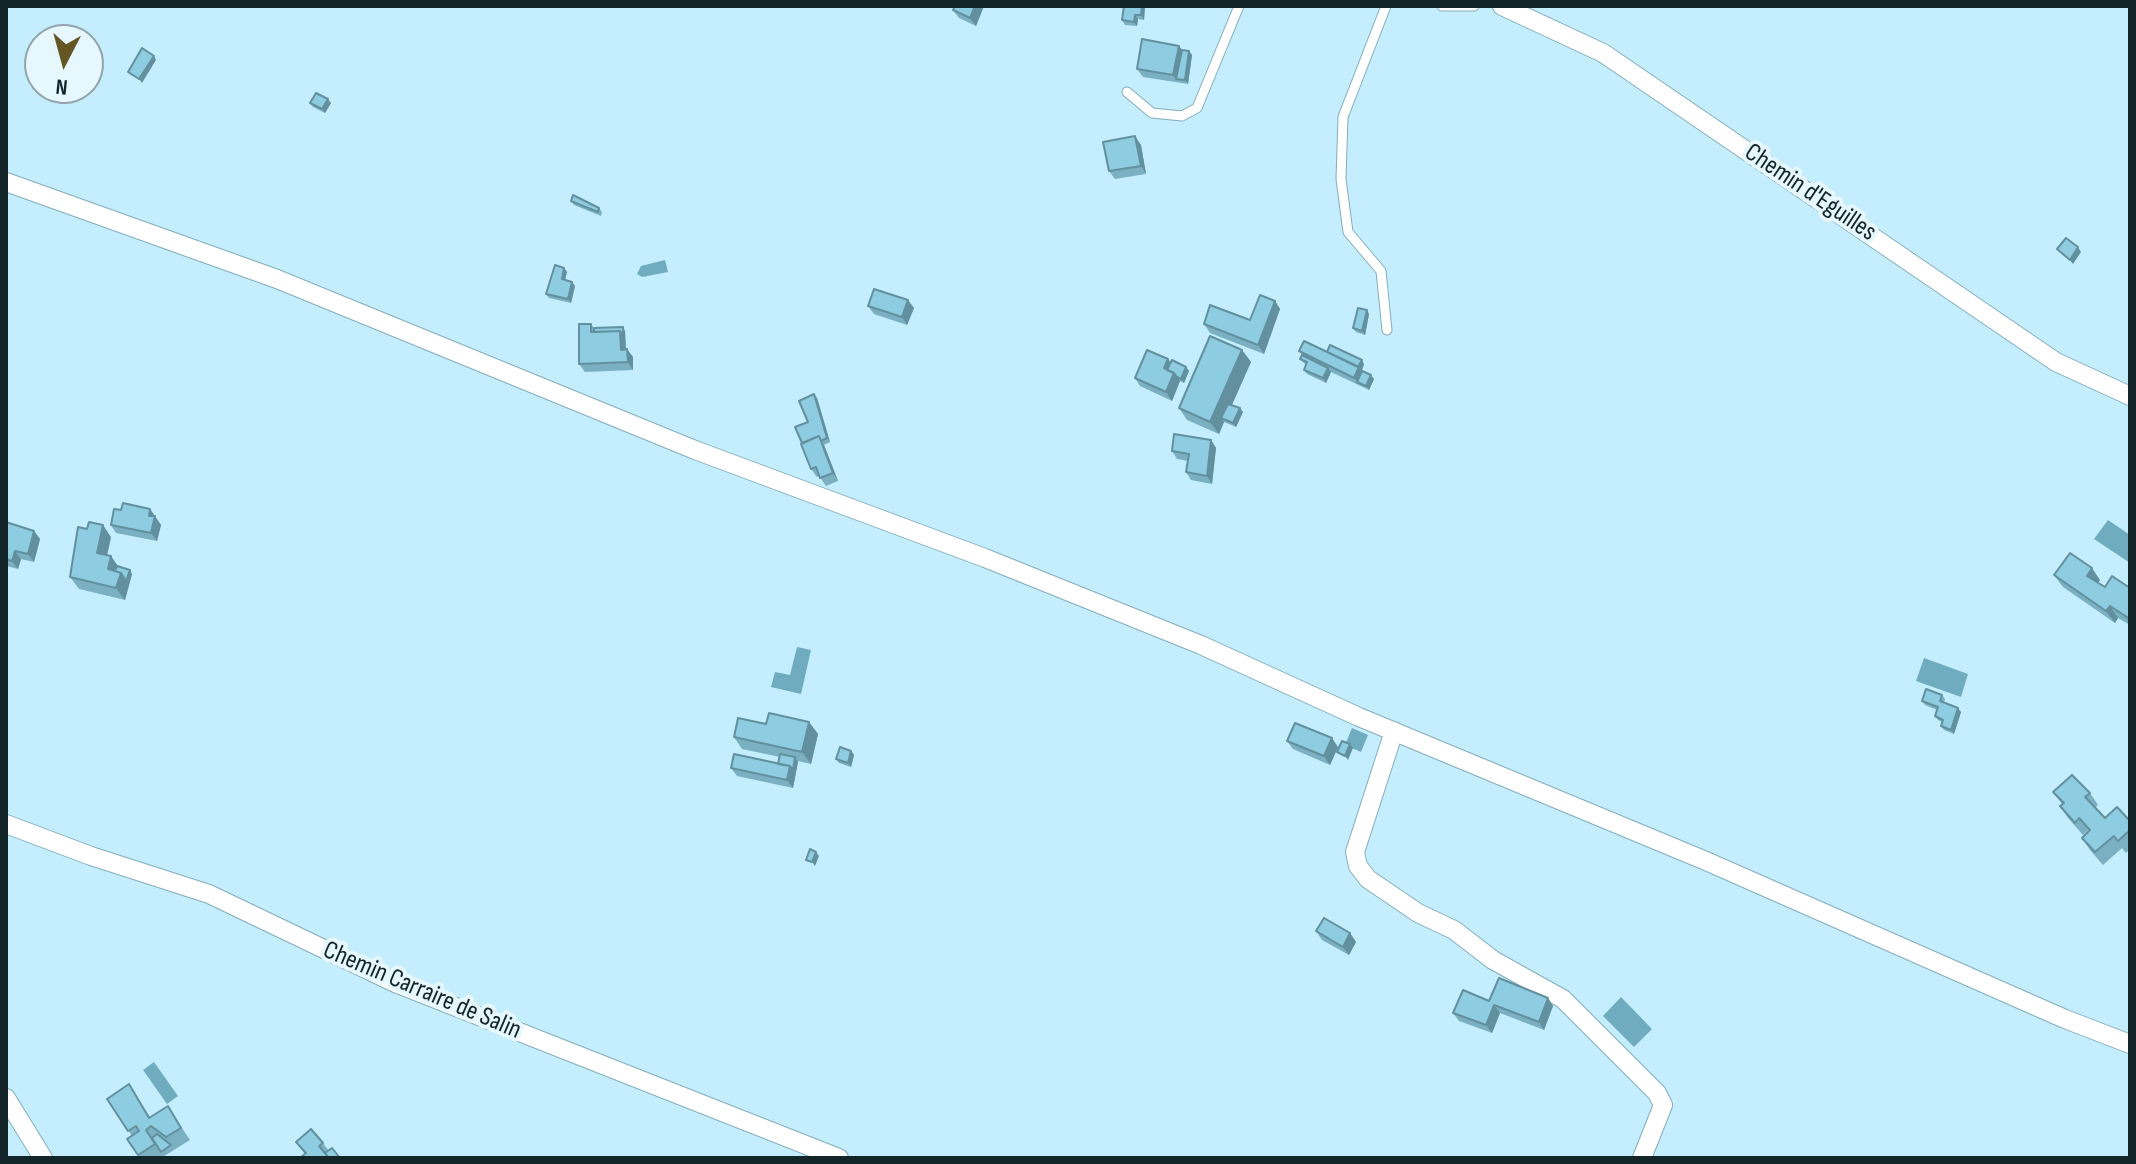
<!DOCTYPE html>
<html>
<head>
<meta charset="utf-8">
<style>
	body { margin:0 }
	#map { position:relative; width:2136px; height:1164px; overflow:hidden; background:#c4eefd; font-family:"Sofia Sans Condensed",sans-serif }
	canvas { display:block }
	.frame { position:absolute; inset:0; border:8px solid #14252a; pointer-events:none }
	.north { position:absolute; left:24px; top:24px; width:80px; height:80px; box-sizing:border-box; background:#e6f7fd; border:2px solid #92a3a9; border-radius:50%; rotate:186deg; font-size:22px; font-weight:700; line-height:32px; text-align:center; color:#14252a }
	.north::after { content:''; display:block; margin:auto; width:28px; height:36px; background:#645723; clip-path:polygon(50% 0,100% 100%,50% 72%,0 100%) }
</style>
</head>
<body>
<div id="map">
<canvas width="2136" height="1164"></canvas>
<div class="frame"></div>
<div class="north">N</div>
</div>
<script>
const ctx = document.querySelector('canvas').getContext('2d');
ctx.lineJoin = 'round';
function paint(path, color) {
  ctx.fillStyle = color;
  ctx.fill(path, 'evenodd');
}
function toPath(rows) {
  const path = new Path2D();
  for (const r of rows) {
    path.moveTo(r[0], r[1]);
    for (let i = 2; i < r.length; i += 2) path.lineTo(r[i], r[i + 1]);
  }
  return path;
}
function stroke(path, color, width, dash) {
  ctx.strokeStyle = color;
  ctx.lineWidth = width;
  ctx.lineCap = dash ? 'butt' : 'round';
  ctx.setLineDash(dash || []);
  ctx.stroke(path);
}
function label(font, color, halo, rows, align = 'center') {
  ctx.font = font + ' "Sofia Sans Condensed",sans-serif';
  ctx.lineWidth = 8;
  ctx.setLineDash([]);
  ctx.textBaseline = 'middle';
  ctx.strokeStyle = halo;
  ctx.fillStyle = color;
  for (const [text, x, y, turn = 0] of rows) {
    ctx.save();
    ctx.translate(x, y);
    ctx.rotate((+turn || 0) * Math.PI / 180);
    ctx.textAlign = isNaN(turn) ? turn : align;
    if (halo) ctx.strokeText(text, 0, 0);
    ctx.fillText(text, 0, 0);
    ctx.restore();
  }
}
const water = toPath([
	[665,260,668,272,642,277,637,274,641,266],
	[2108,520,2130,535,2130,563,2094,539],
	[797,647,811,650,801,694,771,687,775,672,790,675],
	[1924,658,1968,674,1961,697,1916,681],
	[1352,728,1368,735,1361,752,1345,745],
	[1621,997,1652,1029,1634,1047,1603,1016],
	[154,1062,178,1096,167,1104,143,1070]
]);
const lane = toPath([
	[1386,6,1343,117,1341,179,1348,232,1381,271,1387,330],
	[1442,6,1474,6],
	[1127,92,1152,113,1182,116,1197,108,1239,6]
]);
const street = toPath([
	[1502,6,1603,53,2056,362,2130,396],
	[6,182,277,279,695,450,985,558,1201,645,1359,717,1706,861,2065,1019,2130,1044],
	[1394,731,1355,852,1358,866,1368,879,1418,913,1454,930,1493,960,1563,999,1657,1093,1663,1105,1642,1158],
	[6,824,91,856,209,894,395,983,839,1158],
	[6,1098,43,1158]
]);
const wall = toPath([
	[955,6,984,6,976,26,959,18,953,10],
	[1145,6,1144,20,1138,19,1137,26,1125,25,1122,20],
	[1182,50,1192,55,1188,84,1143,77,1137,69],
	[310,103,331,103,325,113,313,107],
	[1141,145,1146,174,1115,179,1109,171],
	[571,201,599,208,602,212,601,216,574,205],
	[564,268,567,272,565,280,572,282,575,286,571,303,549,298,546,294],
	[1275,301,1280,309,1264,354,1210,333,1204,324,1250,320],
	[868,306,914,308,907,325,874,314],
	[1369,314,1365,335,1356,332,1353,328],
	[591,324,594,328,623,327,625,331,626,349,633,357,633,370,585,372,579,364],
	[1242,350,1251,362,1232,405,1243,412,1236,427,1224,422,1219,434,1187,420,1179,408],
	[1299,351,1327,352,1364,364,1362,370,1374,379,1369,390,1331,372,1326,383,1307,374,1304,370,1306,365,1300,359,1302,355],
	[1168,359,1171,363,1186,367,1189,371,1184,383,1180,381,1172,401,1140,386,1135,378],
	[817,398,830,442,824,445,838,481,826,486,819,476,817,477,811,469,808,422],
	[1211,440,1216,448,1212,484,1191,480,1186,472,1188,461,1177,459,1172,451],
	[150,509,161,525,157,541,116,533,111,525,121,510],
	[6,522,34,531,40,539,34,562,21,559,18,569,6,566],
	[111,537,107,555,118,566,132,574,125,600,79,589,70,577],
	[2054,575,2100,580,2098,583,2105,587,2130,588,2130,625,2118,618,2115,623,2063,587],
	[1942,695,1945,699,1944,702,1961,712,1954,734,1944,730,1941,726,1942,722,1938,720,1935,716,1937,710,1925,705,1922,701],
	[809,722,818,734,811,764,798,761,793,788,737,776,731,768,778,764,780,757,742,749,734,737,766,724],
	[1287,741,1338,747,1330,765,1293,749],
	[851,751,854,755,851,767,839,763,836,759],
	[2053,792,2090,793,2098,805,2095,808,2105,818,2130,821,2130,849,2126,853,2122,848,2103,865,2090,850,2082,838,2089,832,2088,830,2083,835,2068,818,2060,806,2062,804],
	[1316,931,1350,933,1356,942,1349,955,1322,940],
	[1548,998,1553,1006,1544,1030,1500,1013,1492,1033,1459,1021,1453,1013,1489,1001],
	[129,1084,150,1117,176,1119,190,1140,161,1158,140,1158,127,1139,132,1136,107,1099],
	[296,1142,323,1143,329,1151,340,1158,305,1154]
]);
const shadedWall = toPath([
	[975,6,984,6,976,26,970,18],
	[1142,6,1145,6,1144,20,1141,15],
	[1135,15,1138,19,1137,26,1134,22],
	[1179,46,1185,54,1176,79,1173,75],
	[1189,51,1192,55,1188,84,1185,80],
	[154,56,156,60,142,83,139,79],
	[328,99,331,103,325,113,322,109],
	[1135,136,1141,145,1146,174,1141,166],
	[2078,247,2081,252,2073,264,2070,260],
	[564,268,567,272,564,283,562,279],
	[572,282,575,286,571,303,568,299],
	[908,300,914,308,907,325,902,317],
	[1275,301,1280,309,1264,354,1258,345],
	[1367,310,1369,314,1365,335,1362,331],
	[623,327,625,331,626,358,621,350,620,331],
	[627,349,633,357,633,370,628,362],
	[1242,350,1251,362,1225,420,1221,418,1224,422,1219,434,1210,422],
	[1168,359,1174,367,1170,374,1164,368],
	[1362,360,1364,364,1362,370,1365,375,1357,382,1354,378],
	[1186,367,1189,371,1184,383,1181,379],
	[1328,368,1331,372,1326,383,1323,378],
	[1174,373,1180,381,1172,401,1166,392],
	[1371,375,1374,379,1369,390,1366,386],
	[814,394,817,398,830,442,827,438],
	[1240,408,1243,412,1236,427,1233,423],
	[819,436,824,445,838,481,833,473],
	[1211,440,1216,448,1212,484,1207,476],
	[150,509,161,525,157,541,151,533,149,516],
	[103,525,111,537,105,565,97,553],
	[34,531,40,539,34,562,28,554],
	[15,551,21,559,18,569,12,561],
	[111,556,120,569,117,578,108,569],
	[2092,568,2100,580,2095,588,2087,576],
	[130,570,132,574,125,600,116,588,121,573],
	[2110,606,2118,618,2115,623,2106,611],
	[1958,708,1961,712,1954,734,1951,730],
	[809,722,818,734,811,764,802,752],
	[1332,738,1338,747,1330,765,1324,756],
	[1350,744,1353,748,1348,760,1345,756],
	[851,751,854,755,851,767,848,763],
	[795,757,798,762,793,788,787,780,790,766],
	[816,852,819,856,815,866,812,862],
	[1350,933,1356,942,1349,955,1343,947],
	[1548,998,1553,1006,1544,1030,1539,1022],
	[1494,1005,1500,1013,1492,1033,1486,1025]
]);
const building = toPath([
	[955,6,975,6,970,18,953,10,955,6],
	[1124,6,1142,6,1141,15,1135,15,1134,22,1122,20,1124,6],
	[1142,39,1179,46,1173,75,1137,69,1142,39],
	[142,48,154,56,139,79,128,72,142,48],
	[1182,50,1189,51,1185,80,1176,79,1182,50],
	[316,93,328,99,322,109,310,103,316,93],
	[1135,136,1141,166,1109,171,1103,142,1135,136],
	[573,195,599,208,598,212,571,201,573,195],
	[2066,238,2078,247,2070,260,2057,249,2066,238],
	[555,265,564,268,562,279,572,282,568,299,546,294,555,265],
	[874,289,908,300,902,317,868,306,874,289],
	[1260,295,1275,301,1258,345,1204,324,1210,305,1250,320,1260,295],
	[1358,308,1367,310,1362,331,1353,328,1358,308],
	[579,324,591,324,591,332,620,331,621,350,627,349,628,362,579,364,579,324],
	[623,327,623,335,620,331,594,332,594,328,623,327],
	[1210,336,1242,350,1210,422,1179,408,1210,336],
	[1304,341,1359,367,1354,378,1299,351,1304,341],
	[1330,345,1362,360,1358,367,1327,352,1330,345],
	[1147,350,1168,359,1164,368,1174,373,1166,392,1135,378,1147,350],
	[1302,355,1328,368,1323,378,1304,370,1307,362,1300,359,1302,355],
	[1172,360,1186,367,1181,379,1177,377,1174,373,1167,370,1172,360],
	[1362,371,1371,375,1366,386,1357,382,1362,371],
	[814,394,827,438,821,441,819,436,802,443,795,427,808,422,799,401,814,394],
	[1228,404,1240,408,1233,423,1221,418,1228,404],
	[1174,434,1211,440,1207,476,1186,472,1189,454,1172,451,1174,434],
	[819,436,833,473,820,478,816,467,811,469,801,444,819,436],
	[123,503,150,509,149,516,155,516,151,533,111,525,114,509,121,510,123,503],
	[6,522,34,531,28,554,15,551,12,561,6,559,6,522],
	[89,522,103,525,97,553,111,556,108,569,121,573,116,588,70,577,78,527,87,529,89,522],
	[2070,553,2092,568,2087,576,2105,587,2112,576,2130,588,2130,619,2110,606,2106,611,2054,575,2070,553],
	[117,566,130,570,126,581,121,573,115,571,117,566],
	[1926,689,1942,695,1940,701,1958,708,1951,730,1941,726,1943,720,1935,716,1938,707,1922,701,1926,689],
	[769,713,809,722,802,752,734,737,738,718,766,724,769,713],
	[1295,723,1332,738,1324,756,1287,741,1295,723],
	[1342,741,1350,744,1345,756,1337,752,1342,741],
	[840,747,851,751,848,763,836,759,840,747],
	[734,754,790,766,787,780,731,768,734,754],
	[780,754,795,757,793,770,790,766,778,764,780,754],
	[2072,775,2090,793,2085,797,2105,818,2117,807,2130,821,2130,830,2118,841,2114,836,2095,852,2082,838,2090,830,2079,818,2075,823,2060,806,2064,803,2053,792,2072,775],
	[810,849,816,852,812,862,806,860,810,849],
	[1324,918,1350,933,1343,947,1316,931,1324,918],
	[1499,978,1548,998,1539,1022,1494,1005,1486,1025,1453,1013,1463,990,1489,1001,1499,978],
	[129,1084,149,1118,168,1106,181,1128,166,1137,151,1126,146,1130,155,1144,138,1155,127,1139,139,1131,136,1126,128,1131,107,1099,129,1084],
	[311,1129,323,1143,319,1146,329,1158,300,1158,306,1153,296,1142,311,1129],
	[157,1134,171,1145,161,1152,152,1138,157,1134],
	[332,1148,340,1158,329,1158,325,1153,332,1148]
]);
const streetNames = [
	["Chemin d'Eguilles",1810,193,34],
	["Chemin Carraire de Salin",422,991,23]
];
paint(water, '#6facc0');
stroke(lane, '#84adbb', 11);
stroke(street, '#84adbb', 20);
stroke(lane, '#fff', 9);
stroke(street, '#fff', 18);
paint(wall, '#7ab0c2');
paint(shadedWall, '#63909e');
paint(building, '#8ecde1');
stroke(building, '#63909e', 2);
label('26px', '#14252a', '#e6f7fd', streetNames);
</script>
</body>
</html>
